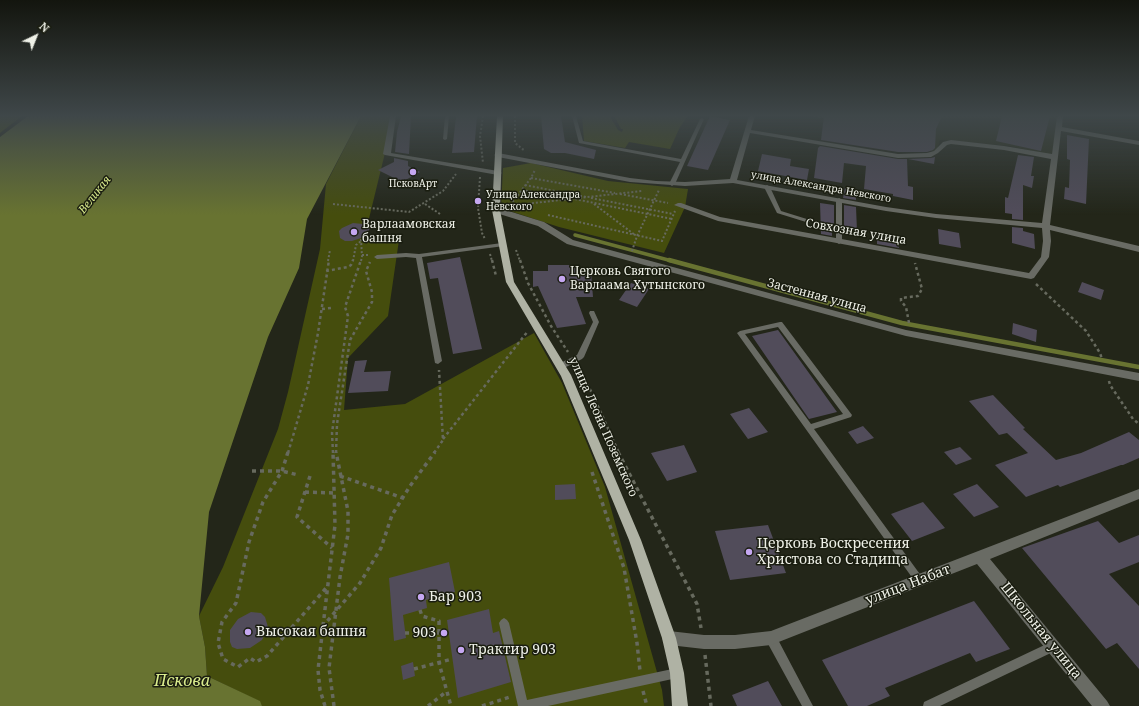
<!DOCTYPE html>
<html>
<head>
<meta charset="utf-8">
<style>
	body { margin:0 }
	#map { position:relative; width:1139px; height:706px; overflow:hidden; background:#232619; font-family:"Noto Serif",serif }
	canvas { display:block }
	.north { position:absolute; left:16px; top:16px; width:40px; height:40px; -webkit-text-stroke:3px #1a1d10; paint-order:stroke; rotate:43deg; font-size:11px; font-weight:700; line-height:16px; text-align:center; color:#eef0e7 }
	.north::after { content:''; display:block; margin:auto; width:14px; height:18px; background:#eef0e7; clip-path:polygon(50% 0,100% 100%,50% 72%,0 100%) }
</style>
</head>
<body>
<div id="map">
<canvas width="1139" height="706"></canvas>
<div class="north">N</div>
</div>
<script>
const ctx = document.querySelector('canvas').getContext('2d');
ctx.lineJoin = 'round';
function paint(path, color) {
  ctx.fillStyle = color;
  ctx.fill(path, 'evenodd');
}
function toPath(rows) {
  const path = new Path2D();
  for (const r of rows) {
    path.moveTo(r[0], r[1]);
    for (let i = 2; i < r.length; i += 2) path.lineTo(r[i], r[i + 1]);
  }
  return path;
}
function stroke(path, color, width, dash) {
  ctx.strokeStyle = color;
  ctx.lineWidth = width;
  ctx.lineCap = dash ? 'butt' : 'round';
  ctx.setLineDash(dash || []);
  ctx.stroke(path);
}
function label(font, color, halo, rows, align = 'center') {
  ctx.font = font + ' "Noto Serif",serif';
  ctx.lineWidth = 3;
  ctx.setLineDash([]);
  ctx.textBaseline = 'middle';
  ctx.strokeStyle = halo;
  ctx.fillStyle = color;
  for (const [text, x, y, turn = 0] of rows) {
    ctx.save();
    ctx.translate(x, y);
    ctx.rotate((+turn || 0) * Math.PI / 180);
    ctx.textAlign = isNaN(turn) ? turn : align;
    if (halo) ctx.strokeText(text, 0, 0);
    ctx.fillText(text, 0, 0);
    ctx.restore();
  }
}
const built = toPath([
	[810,116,1058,116,1052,155,1009,146,940,140,937,152,855,137,857,125]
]);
const green = toPath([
	[361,116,394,116,364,239,399,240,388,316,348,358,344,410,405,404,534,333,562,383,605,487,662,690,664,706,262,706,259,701,207,676,205,647,199,616,223,567,278,429,288,392,320,249,326,184],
	[582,116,610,116,618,130,622,132,623,129,621,129,614,116,688,116,680,127,670,149,629,142,625,148,584,141],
	[531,163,608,181,688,189,685,207,664,253,559,227,501,208,503,168]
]);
const forest = toPath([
	[0,116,22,116,0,133]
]);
const water = toPath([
	[28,116,361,116,307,219,299,268,268,337,209,512,199,616,205,647,207,676,260,701,262,706,0,706,0,137]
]);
const streamFar1 = toPath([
	[575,235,672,261]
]);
const stream = toPath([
	[669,260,902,323,1139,367]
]);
const building = toPath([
	[401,116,411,116,409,154,395,152,397,132],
	[456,116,477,116,474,152,452,153],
	[541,116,561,116,565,142,596,150,594,159,565,153,551,153,544,149],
	[710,116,730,120,708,170,687,166],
	[824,116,942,116,936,129,935,148,933,150,927,152,898,152,821,140],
	[1002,116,1050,116,1041,151,996,141],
	[1067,135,1089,139,1086,204,1064,199,1065,187,1069,188,1070,160,1067,159],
	[820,146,898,159,907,159,908,186,913,187,913,200,893,196,893,194,864,189,866,166,844,163,842,183,814,178,818,148],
	[762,154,791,159,790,166,809,169,807,180,758,171],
	[1018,155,1034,157,1031,176,1034,176,1032,188,1023,185,1023,220,1012,219,1012,214,1005,213,1005,197,1008,198],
	[935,157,934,164,908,159,931,158],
	[394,158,408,161,408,166,420,172,402,182,378,170,394,162],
	[845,188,856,190,856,200,843,198],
	[820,203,834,205,834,227,832,227,832,236,821,234],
	[844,205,856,207,857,231,844,229],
	[353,223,363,224,370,227,367,236,352,241,345,241,340,238,339,231,342,228],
	[1012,227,1023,228,1023,231,1034,234,1035,249,1012,243],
	[938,229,959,233,961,248,939,244],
	[877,233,898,237,899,248,877,244],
	[460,257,482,349,453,354,438,278,430,279,427,263],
	[548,265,579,265,579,272,591,272,593,297,576,297,586,324,557,328,538,286,533,287,533,271,548,271],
	[1082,282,1104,290,1101,300,1078,292],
	[631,283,649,289,637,307,619,300],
	[1013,323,1037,330,1036,342,1012,334],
	[778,330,837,412,809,419,800,406,752,336],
	[367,360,364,372,391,371,388,391,348,393,355,361],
	[993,395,1025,428,1023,429,1056,460,1081,453,1129,432,1139,440,1139,458,1123,465,1121,465,1060,487,1058,485,1026,497,995,465,1028,453,1007,433,999,435,969,401],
	[749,408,768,432,748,439,730,414],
	[863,426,874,438,857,444,848,432],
	[684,445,697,472,667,481,651,453],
	[960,447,972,459,956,465,944,452],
	[575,484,576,499,555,500,555,485],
	[977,484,999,507,974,517,953,494],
	[923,502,945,528,912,541,891,514],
	[1098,521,1119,543,1139,535,1139,562,1109,574,1139,606,1139,669,1117,643,1106,649,1022,548],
	[768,525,786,573,730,580,715,531],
	[449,562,455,592,426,600,427,608,403,615,406,638,394,641,389,578],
	[974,601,1010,649,976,662,970,653,885,688,890,696,867,706,848,706,822,660],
	[489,609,493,633,499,631,511,682,458,698,447,620],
	[251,612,261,613,265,617,268,627,265,634,262,640,250,648,237,649,232,647,230,642,230,630,238,619],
	[413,662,415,676,403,680,401,666],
	[768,681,782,706,737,706,732,695]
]);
const pathFar2 = toPath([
	[483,116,480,136,483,163],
	[515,116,515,143,525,151],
	[480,177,478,208,482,233,485,239],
	[531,178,615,193],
	[525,185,586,197],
	[522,190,569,198],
	[620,194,668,203],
	[591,198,673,214],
	[575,199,672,219],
	[333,204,409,212,443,191,456,174],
	[425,204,440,214],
	[594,204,635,235],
	[510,205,531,178,535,170],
	[516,205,642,191],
	[548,215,662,241,675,211],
	[516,250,520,261],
	[632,251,637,236,659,190],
	[490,254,492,261],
	[362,255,369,255],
	[328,261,330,250],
	[353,261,356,245,361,241],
	[361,261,362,257,361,239]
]);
const pathFar1 = toPath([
	[492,260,496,276],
	[520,260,528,283,551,326,568,352],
	[326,271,348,267,351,265,353,260],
	[1036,284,1086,331,1100,353,1102,359],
	[322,309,331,308],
	[909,323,906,307,901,301,901,298,918,296,922,289,915,263],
	[578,368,592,393,619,453],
	[1109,381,1110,385,1133,419,1139,424],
	[443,439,528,331],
	[288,453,308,385,318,333,329,260],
	[333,453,332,433,348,316,345,307,361,260],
	[336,453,337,424,350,340,372,302,372,292,366,271,370,262],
	[434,453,443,440,439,370]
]);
const path = toPath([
	[288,452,282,471,263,502,249,542,236,603,222,622,218,643,223,659,238,667,250,658,256,662,267,656,327,587],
	[618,452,697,604,701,628],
	[252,471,282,471,298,475],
	[592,472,624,568,637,643,640,671],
	[310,476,297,517,332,548],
	[340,476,403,498],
	[305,492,334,493],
	[420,610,422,616,439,621,439,663,451,706],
	[323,626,335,525,333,452],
	[405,633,439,633],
	[705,655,711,706],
	[414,669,452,659],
	[643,691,647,706],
	[325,706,320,690,318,670,323,626,360,583,381,548,392,515,410,486,435,452],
	[334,706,329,668,340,577,348,534,348,511,336,452],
	[428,706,446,692],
	[482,706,510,697]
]);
const lane = toPath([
	[445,116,449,116,447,139,445,140,443,139,445,116],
	[572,116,576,116,583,141,681,159,700,119,702,118,704,119,675,184,672,186,669,184,680,162,579,143,572,116],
	[767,185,770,187,781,211,810,220,810,222,806,222,777,213,764,187,767,185],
	[839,198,842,200,842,242,839,244,836,242,836,200,839,198],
	[502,243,504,244,504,246,422,257,442,361,438,364,435,363,416,258,406,257,377,259,374,257,377,255,406,253,419,254,502,243],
	[590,311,594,311,599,322,584,357,582,359,564,368,558,368,557,366,558,364,577,355,593,322,589,313,590,311],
	[780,322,782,322,852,415,851,417,814,429,922,577,924,580,922,583,919,585,916,583,737,333,740,331,780,322],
	[778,327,843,414,811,424,745,334,778,327],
	[504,618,507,620,509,623,527,700,677,668,681,669,682,673,681,677,677,678,548,706,518,706,499,623,501,620,504,618],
	[771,633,775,634,813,706,802,706,767,642,766,638,767,634,771,633],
	[1053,641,1057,642,1058,646,1057,650,940,706,923,706,924,702,1053,641]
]);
const street = toPath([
	[390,116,396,116,391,153,498,171,502,173,498,175,385,155,383,154,390,116],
	[749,116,755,116,751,130,898,154,927,153,934,151,943,142,951,140,1004,146,1052,154,1057,116,1063,116,1062,127,1139,141,1139,145,1061,131,1050,225,1139,246,1139,252,1050,230,1051,241,1049,257,1034,278,1031,279,718,221,674,205,678,203,681,203,720,217,1029,273,1041,257,1043,241,1042,228,936,218,886,211,733,183,685,186,630,182,498,157,494,155,498,153,630,178,656,181,685,182,730,179,749,116],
	[750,133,898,158,931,157,938,153,947,145,951,144,1004,150,1051,159,1042,223,936,214,886,207,737,180,750,133],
	[493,208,499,208,544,222,573,240,906,330,1139,373,1139,381,906,336,567,244,538,226,493,212,493,208],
	[1139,489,1139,499,990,559,1107,701,1110,706,1092,706,977,564,771,645,735,649,704,649,669,645,664,643,662,638,664,633,669,631,704,635,735,635,771,631,1139,489]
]);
const primary = toPath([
	[497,116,503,116,500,210,514,282,571,375,641,540,676,638,684,673,688,706,672,706,670,673,662,638,629,540,561,376,506,282,492,210,497,116]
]);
const markers = [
	[413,172,4,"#c5a7f1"],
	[478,201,4,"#c5a7f1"],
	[354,232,4,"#c5a7f1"],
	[562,279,4,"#c5a7f1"],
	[749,552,4,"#c5a7f1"],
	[421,597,4,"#c5a7f1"],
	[248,632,4,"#c5a7f1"],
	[444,633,4,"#c5a7f1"],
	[461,650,4,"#c5a7f1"]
];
const farPoinames = [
	["ПсковАрт",413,184],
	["Улица Александра",486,195,"left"],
	["Невского",486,207,"left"]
];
const farStreetnames = [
	["улица Александра Невского",821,187,10]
];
const farWaternames = [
	["Великая",95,195,-52]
];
const poiNames = [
	["Варлаамовская",362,225],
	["башня",362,239],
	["Церковь Святого",570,272],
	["Варлаама Хутынского",570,286]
];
const streetNames = [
	["Совхозная улица",856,232,10],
	["Застенная улица",817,296,15],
	["улица Леона Поземского",603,427,66]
];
const nearPoinames = [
	["Церковь Воскресения",757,544],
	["Христова со Стадища",757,560],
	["Бар 903",429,597],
	["Высокая башня",256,632],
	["903",436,633,"right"],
	["Трактир 903",469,650]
];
const nearStreetnames = [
	["улица Набат",908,585,-21],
	["Школьная улица",1041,631,51]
];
const nearWaternames = [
	["Пскова",182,681]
];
paint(built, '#2b2f1b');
paint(green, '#454d0d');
paint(forest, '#4a530d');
paint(water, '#687331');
stroke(streamFar1, '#687331', 3.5);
stroke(stream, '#687331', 4.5);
paint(building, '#514c5a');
stroke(pathFar2, '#676a5e', 2, [2, 2]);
stroke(pathFar1, '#676a5e', 2.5, [3, 3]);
stroke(path, '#676a5e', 3.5, [4, 4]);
paint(lane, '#696b64');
paint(street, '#696b64');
paint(primary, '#afb2a4');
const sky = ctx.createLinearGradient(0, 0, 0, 215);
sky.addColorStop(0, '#13150e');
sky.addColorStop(0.54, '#3f4749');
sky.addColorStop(1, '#3f474900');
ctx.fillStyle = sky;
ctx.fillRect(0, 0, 1139, 215);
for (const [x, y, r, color] of markers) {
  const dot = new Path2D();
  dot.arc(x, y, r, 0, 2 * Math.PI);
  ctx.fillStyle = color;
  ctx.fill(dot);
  stroke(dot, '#1a1d10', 1.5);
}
label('10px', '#eef0e7', '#1a1d10', farPoinames);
label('10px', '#eef0e7', '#1a1d10', farStreetnames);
label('italic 11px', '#daec8d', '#1a1d10', farWaternames);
label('12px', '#eef0e7', '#1a1d10', poiNames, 'left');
label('12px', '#eef0e7', '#1a1d10', streetNames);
label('14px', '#eef0e7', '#1a1d10', nearPoinames, 'left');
label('14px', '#eef0e7', '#1a1d10', nearStreetnames);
label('italic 16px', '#daec8d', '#1a1d10', nearWaternames);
</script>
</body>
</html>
